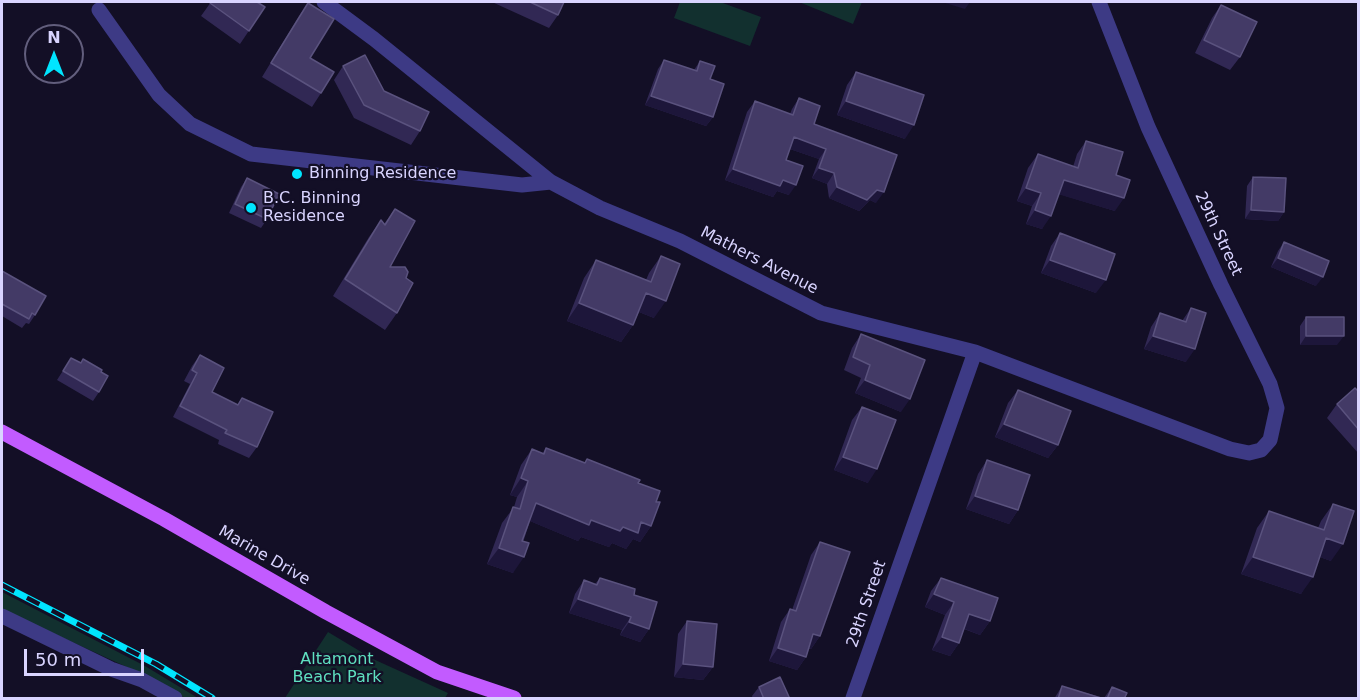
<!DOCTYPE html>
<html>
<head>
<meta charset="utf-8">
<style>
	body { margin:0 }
	#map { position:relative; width:1360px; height:700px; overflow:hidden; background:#130f26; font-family:"DejaVu Sans",sans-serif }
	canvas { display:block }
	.frame { position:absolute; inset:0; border:3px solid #d9d4ff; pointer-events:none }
	.north { position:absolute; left:24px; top:24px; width:60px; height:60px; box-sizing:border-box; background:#130f26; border:2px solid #625e7d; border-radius:50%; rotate:0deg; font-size:16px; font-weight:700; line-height:24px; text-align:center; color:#d9d4ff }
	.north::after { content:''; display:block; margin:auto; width:21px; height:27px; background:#00e5ff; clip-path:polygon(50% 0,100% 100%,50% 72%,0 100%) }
	.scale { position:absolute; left:24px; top:649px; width:120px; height:27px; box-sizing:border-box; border:3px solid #d9d4ff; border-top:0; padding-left:8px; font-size:18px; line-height:21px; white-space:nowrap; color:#d9d4ff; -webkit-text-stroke:4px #130f26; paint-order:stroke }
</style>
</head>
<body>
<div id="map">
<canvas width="1360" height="700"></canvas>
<div class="frame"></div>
<div class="north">N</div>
<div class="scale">50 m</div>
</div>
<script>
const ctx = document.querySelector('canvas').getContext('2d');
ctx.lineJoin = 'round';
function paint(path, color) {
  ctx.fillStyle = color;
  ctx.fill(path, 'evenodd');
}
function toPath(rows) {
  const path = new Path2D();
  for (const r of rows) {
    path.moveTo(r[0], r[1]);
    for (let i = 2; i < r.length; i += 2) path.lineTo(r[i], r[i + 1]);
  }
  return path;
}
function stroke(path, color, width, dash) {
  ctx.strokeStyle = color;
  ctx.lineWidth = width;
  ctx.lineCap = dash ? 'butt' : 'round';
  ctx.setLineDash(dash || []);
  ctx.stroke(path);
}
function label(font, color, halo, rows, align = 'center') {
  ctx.font = font + ' "DejaVu Sans",sans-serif';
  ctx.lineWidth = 4.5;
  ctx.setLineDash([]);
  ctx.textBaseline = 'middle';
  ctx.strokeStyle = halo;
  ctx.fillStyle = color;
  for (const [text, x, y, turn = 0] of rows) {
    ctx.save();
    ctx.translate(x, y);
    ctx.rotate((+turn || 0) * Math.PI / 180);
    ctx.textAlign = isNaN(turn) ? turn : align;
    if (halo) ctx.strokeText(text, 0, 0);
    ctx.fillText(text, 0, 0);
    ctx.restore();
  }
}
const green = toPath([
	[680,2,720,2,761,17,750,46,674,18],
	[799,2,862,2,853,24],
	[2,592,145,666,198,698,185,698,164,684,2,610],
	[328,632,373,659,448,693,445,698,285,698]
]);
const minor = toPath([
	[324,2,374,39,551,182,600,208,680,241,821,313,975,352,1230,449,1249,453,1261,450,1270,440,1277,408,1270,384,1221,285,1148,127,1099,2],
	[99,10,159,95,190,124,251,154,522,185,551,182],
	[2,616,111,669,142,680,175,698],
	[853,698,975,352]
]);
const major = toPath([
	[2,432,164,519,326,612,437,672,514,698]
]);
const rail = toPath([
	[2,585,156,664,212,698]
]);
const wall = toPath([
	[211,2,265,7,240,44,201,16],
	[492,2,564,2,558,15,549,28],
	[308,3,310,58,321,93,312,107,262,77,299,16],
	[1221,5,1240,57,1230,70,1195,53,1212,18],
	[664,60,694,70,700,61,710,79,713,117,706,126,645,105,658,69],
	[343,66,384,91,420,131,411,145,354,118,334,80],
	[856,72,905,139,837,115,847,85],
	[799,98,814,124,876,203,870,200,859,211,829,198,827,184,812,178,819,159,790,149,786,160,789,195,777,191,773,197,725,180,747,112,755,101,790,114,792,109],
	[1086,141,1116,175,1115,211,1059,194,1042,229,1026,224,1032,206,1017,201,1028,168,1038,154,1073,167,1077,154],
	[1253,177,1284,212,1278,221,1245,219,1247,186],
	[247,178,267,219,261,228,229,213,241,187],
	[395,209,390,267,406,278,397,313,385,330,333,296,369,237,381,220,384,224],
	[1060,233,1096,293,1041,273,1051,246],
	[1284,242,1316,286,1271,267,1278,251],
	[661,256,654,318,639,312,633,325,621,342,567,321,584,278,596,260,646,280,649,273],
	[2,271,35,315,29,324,26,323,22,328,2,316],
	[1191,308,1186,362,1144,349,1151,327,1160,313,1182,321],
	[1306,317,1337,345,1300,345,1300,326],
	[861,334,901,412,855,393,861,378,844,370,852,348],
	[200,355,212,392,237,405,242,398,257,447,249,458,218,444,219,440,173,417,190,384,184,381,192,366],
	[71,358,101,372,99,392,93,401,57,380],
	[1018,390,1058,445,1048,458,995,437,1008,403],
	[1359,392,1359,454,1327,418,1337,404],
	[862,407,868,483,834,470,852,420],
	[546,448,638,483,656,502,651,526,640,542,633,539,626,549,612,543,609,547,581,537,578,541,530,521,513,573,487,564,502,523,514,507,517,497,510,495,521,465,532,449,542,454],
	[987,460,1018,510,1009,524,966,509,978,474],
	[1333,504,1331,561,1320,557,1301,594,1241,574,1257,528,1269,511,1318,528,1321,521],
	[820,542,820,636,811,649,809,649,806,657,797,670,769,661,781,622,790,609,792,610,811,555],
	[600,578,634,595,649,629,640,642,620,635,622,630,569,613,575,594,584,580,595,584],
	[941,578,990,621,980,635,964,629,959,643,950,656,932,650,945,615,925,607,931,591],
	[687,621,713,667,703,680,674,677,678,634],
	[1062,686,1104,698,1112,687,1124,699,1054,699],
	[759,687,790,699,753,699,752,696]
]);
const shadedWall = toPath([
	[942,2,970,2,965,9],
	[651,96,713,117,706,126,645,105],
	[846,101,914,125,905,139,837,115],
	[794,137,826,149,819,159,787,148],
	[819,168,834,173,827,184,812,178],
	[733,169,783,180,796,185,789,195,777,191,773,197,725,180],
	[1064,180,1124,198,1115,211,1054,193],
	[837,187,877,190,884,192,876,203,870,200,859,211,829,198],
	[1026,188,1041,193,1032,206,1017,201],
	[1035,210,1051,216,1042,229,1026,224],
	[1251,210,1284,212,1278,221,1245,219],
	[1278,258,1323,277,1316,286,1271,267],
	[1050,260,1106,280,1096,293,1041,273],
	[646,293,666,301,654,318,634,310],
	[579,303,633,325,621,342,567,321],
	[1153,336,1195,349,1186,362,1144,349],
	[1306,336,1344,336,1337,345,1300,345],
	[865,380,910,399,901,412,855,393],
	[1004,424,1058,445,1048,458,995,437],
	[843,457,877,469,868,483,834,470],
	[521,478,528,481,517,497,510,495],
	[975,496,1018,510,1009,524,966,509],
	[536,503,591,520,623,527,641,522,651,526,640,542,633,539,626,549,612,543,609,547,581,537,578,541,525,519],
	[1326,538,1343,544,1331,561,1314,555],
	[499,548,524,557,513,573,487,564],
	[1253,557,1313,577,1301,594,1241,574],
	[934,594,954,602,945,615,925,607],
	[578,599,631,617,622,630,569,613],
	[969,614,990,621,980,635,960,627],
	[629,622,649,629,640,642,620,635],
	[813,634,820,636,811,649,804,647],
	[942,637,959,643,950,656,932,650],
	[778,648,806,657,797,670,769,661],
	[683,664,713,667,703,680,674,677]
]);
const building = toPath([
	[211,2,257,2,265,7,249,31,210,3,211,2],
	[530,2,564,2,558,15,530,2],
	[308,3,334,19,310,58,334,72,321,93,271,63,308,3],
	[1221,5,1257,22,1240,57,1204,40,1221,5],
	[365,55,384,91,429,112,420,131,364,105,343,66,365,55],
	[664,60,697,71,700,61,715,66,710,79,724,84,713,117,651,96,664,60],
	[856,72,924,95,914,125,846,101,856,72],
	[799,98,820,106,814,124,897,155,884,192,877,190,867,200,837,187,834,173,819,168,826,149,794,137,786,160,803,166,796,185,783,180,780,186,733,169,755,101,793,115,799,98],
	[1086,141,1123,152,1116,175,1130,180,1124,198,1064,180,1051,216,1035,210,1041,193,1026,188,1038,154,1078,168,1086,141],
	[1253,177,1286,178,1284,212,1251,210,1253,177],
	[247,178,279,194,267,219,235,204,247,178],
	[395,209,415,221,390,267,405,267,408,272,406,278,413,283,397,313,345,279,381,220,385,225,395,209],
	[1060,233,1115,254,1106,280,1050,260,1060,233],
	[1284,242,1329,261,1323,277,1278,258,1284,242],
	[661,256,680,264,666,301,646,293,633,325,579,303,596,260,651,282,661,256],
	[2,271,46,296,35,315,32,313,29,319,2,304,2,271],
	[1191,308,1206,313,1195,349,1153,336,1160,313,1186,322,1191,308],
	[1306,317,1344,317,1344,336,1306,336,1306,317],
	[861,334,925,360,910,399,865,380,870,365,853,357,861,334],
	[200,355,224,368,212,392,238,405,242,398,273,412,257,447,225,433,227,430,180,406,197,373,192,370,200,355],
	[71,358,81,363,83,359,102,370,101,372,108,376,99,392,63,371,71,358],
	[1355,388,1359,392,1359,430,1337,404,1355,388],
	[1018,390,1071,411,1058,445,1004,424,1018,390],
	[862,407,896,420,877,469,843,457,862,407],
	[546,448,585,463,587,459,640,480,638,483,660,491,656,502,660,502,651,526,641,522,638,533,623,527,620,531,591,520,589,525,536,503,522,541,529,543,524,557,499,548,513,507,520,509,528,481,521,478,532,449,544,454,546,448],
	[987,460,1030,475,1018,510,975,496,987,460],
	[1333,504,1354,511,1343,544,1326,538,1313,577,1253,557,1269,511,1324,530,1333,504],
	[820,542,850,552,820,636,813,634,806,657,778,648,790,609,796,611,820,542],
	[600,578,635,589,634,595,657,602,649,629,629,622,631,617,578,599,584,580,597,585,600,578],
	[941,578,998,598,990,621,969,614,959,643,942,637,954,602,934,594,941,578],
	[687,621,717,624,713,667,683,664,687,621],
	[780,677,790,699,764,699,759,687,780,677],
	[1062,686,1104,699,1058,699,1062,686],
	[1112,687,1127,693,1124,699,1107,699,1112,687]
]);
const markers = [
	[297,174,6,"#00e5ff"],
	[251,208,6,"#00e5ff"]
];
const poiNames = [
	["Binning Residence",309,174],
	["B.C. Binning",263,199],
	["Residence",263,217]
];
const streetNames = [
	["29th Street",1218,234,65],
	["Mathers Avenue",759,261,27],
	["Marine Drive",264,556,30],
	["29th Street",867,604,-71]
];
const parkNames = [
	["Altamont",337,660],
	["Beach Park",337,678]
];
paint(green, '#12302f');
stroke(minor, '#3d3a85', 15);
stroke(major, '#c25bff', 15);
stroke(rail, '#00e5ff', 7);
stroke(rail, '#130f26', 4.5, [14]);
paint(wall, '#312854');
paint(shadedWall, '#1d163a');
paint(building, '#433a66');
stroke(building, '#5a527e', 1.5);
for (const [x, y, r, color] of markers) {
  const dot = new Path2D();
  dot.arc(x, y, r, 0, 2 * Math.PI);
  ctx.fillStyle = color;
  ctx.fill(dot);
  stroke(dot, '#130f26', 2);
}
label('16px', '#d9d4ff', '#130f26', poiNames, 'left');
label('16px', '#d9d4ff', '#130f26', streetNames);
label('16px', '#5fe0c0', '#130f26', parkNames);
</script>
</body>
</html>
